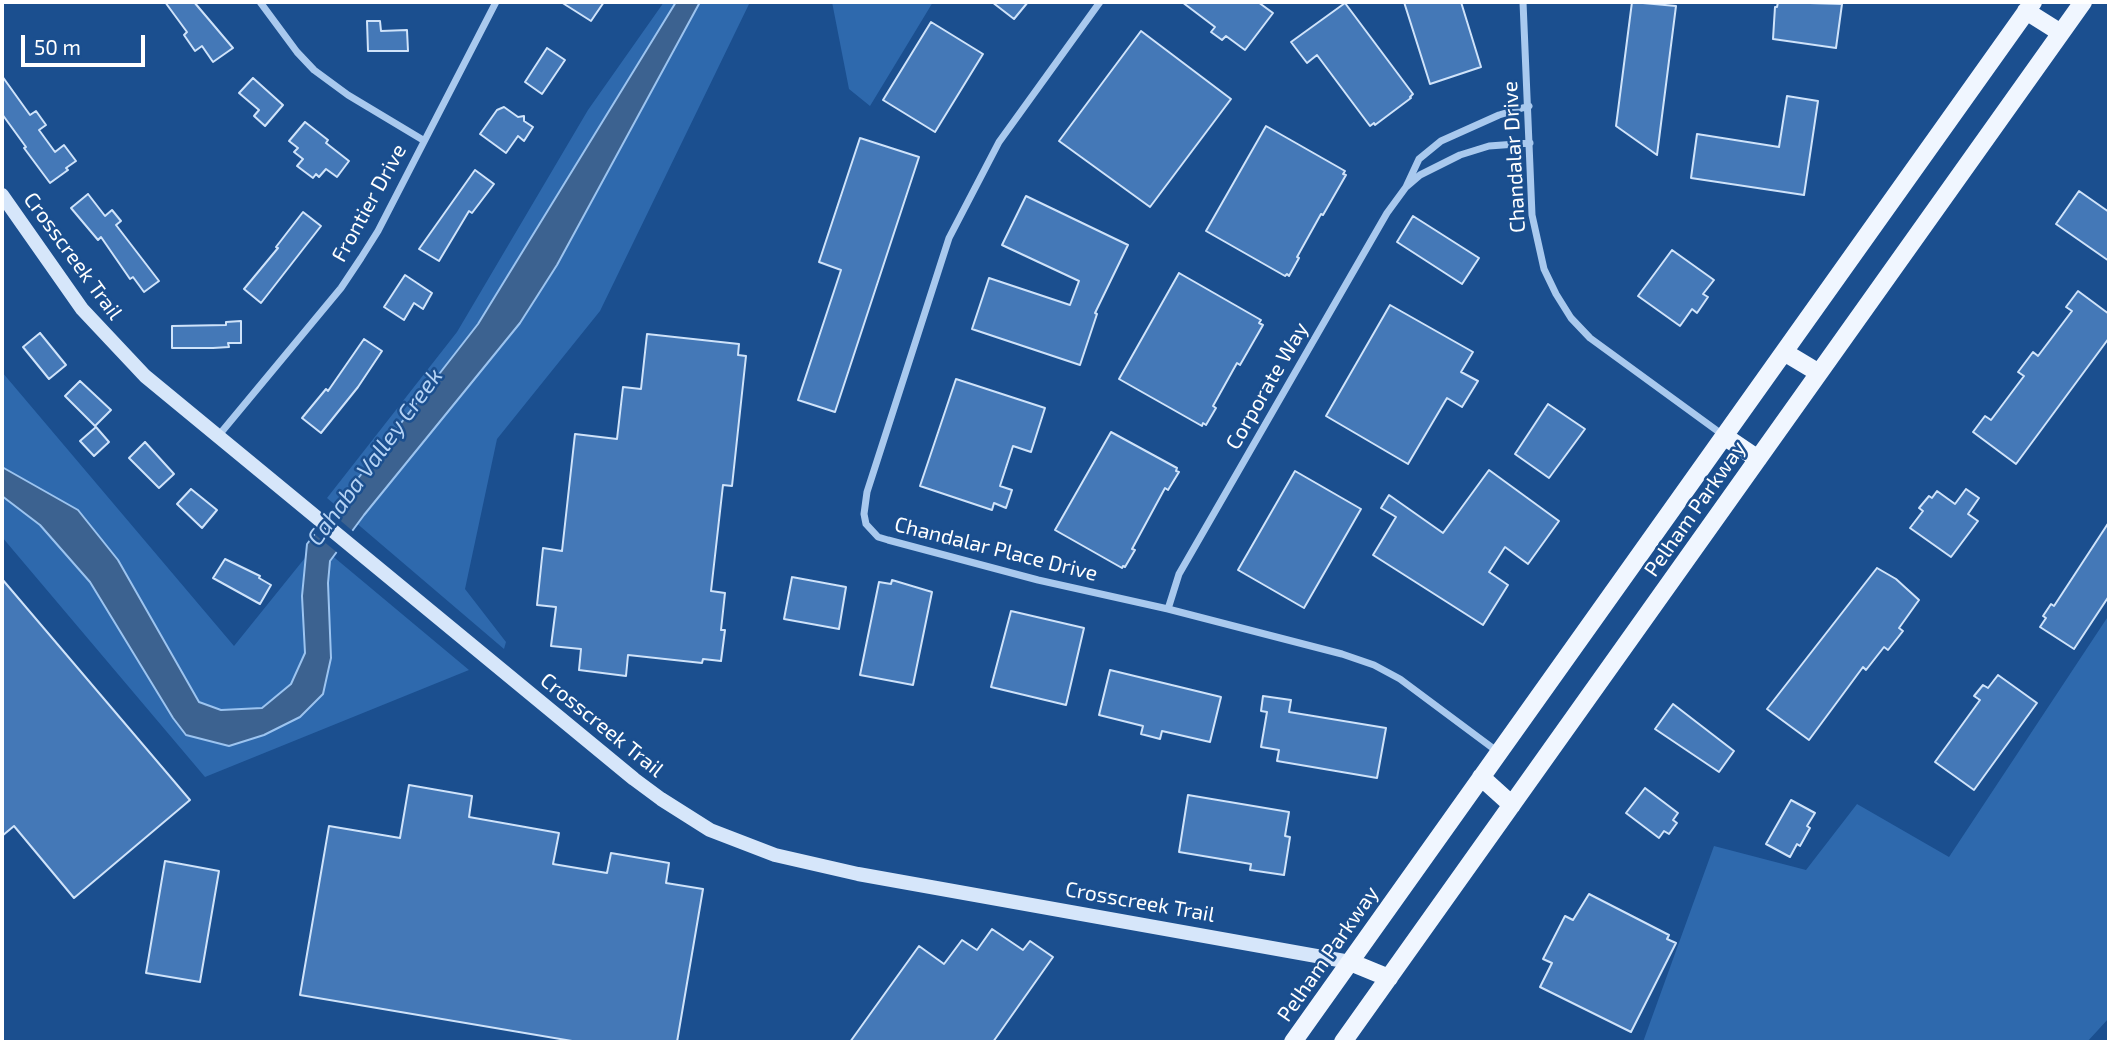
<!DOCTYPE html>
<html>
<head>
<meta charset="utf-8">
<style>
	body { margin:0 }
	#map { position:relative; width:2111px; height:1044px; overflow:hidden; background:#1b4f8f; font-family:"Exo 2",sans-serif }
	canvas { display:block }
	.frame { position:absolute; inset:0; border:4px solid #fff; pointer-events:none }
	.scale { position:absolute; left:21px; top:35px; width:124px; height:32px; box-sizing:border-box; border:4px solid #fff; border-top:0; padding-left:9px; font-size:21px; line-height:24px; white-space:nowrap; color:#fff; -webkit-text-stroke:5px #1b4f8f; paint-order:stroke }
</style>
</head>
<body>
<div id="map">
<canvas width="2111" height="1044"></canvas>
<div class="frame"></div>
<div class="scale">50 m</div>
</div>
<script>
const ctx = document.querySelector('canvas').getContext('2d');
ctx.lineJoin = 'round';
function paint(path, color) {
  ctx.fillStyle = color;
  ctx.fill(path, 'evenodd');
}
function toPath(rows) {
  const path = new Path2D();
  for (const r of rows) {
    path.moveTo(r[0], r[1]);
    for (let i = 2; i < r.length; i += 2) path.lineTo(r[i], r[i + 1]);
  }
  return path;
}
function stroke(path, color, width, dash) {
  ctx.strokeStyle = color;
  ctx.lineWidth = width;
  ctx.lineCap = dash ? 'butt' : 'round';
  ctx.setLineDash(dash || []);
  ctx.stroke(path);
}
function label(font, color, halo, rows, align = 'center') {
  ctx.font = font + ' "Exo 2",sans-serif';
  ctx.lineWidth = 5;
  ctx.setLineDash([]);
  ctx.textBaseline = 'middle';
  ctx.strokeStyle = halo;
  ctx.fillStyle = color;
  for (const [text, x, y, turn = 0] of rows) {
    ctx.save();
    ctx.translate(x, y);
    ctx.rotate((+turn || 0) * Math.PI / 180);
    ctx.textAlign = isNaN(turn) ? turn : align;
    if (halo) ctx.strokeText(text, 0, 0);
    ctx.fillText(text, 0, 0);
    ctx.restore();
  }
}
const green = toPath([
	[664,2,750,2,600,311,497,439,465,589,506,642,504,649,327,498,457,332,588,110],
	[832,2,933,2,870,106,849,89],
	[2,372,234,646,317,543,469,670,205,777,2,537],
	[2109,615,2109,1018,2087,1042,1643,1042,1714,846,1806,870,1857,804,1949,857]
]);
const water = toPath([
	[676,2,700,2,557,265,520,323,364,515,330,561,328,583,331,658,323,694,300,717,264,735,229,746,186,735,173,718,90,582,40,525,2,496,2,467,78,510,118,560,199,702,221,710,262,708,291,684,305,653,302,596,307,544,478,324,676,2]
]);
const pier = toPath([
	[328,510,355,533,339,554,312,532]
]);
const building = toPath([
	[165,2,194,2,233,48,213,62,202,46,195,51,184,35,187,32,165,2],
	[561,2,604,2,591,21,561,2],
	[992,2,1028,2,1014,19,992,2],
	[1182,2,1258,2,1273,13,1245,50,1226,36,1222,40,1211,32,1215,27,1182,2],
	[1404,2,1461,2,1481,67,1430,84,1404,2],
	[1632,2,1676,6,1657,155,1616,126,1632,2],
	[1778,2,1842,4,1836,48,1773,39,1775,7,1777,7,1778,2],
	[1345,3,1413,94,1410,97,1411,98,1375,125,1374,123,1370,126,1317,55,1307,63,1291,42,1345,3],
	[367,21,380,21,381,31,407,30,408,51,368,51,367,21],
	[931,22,983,54,935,132,883,100,931,22],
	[1141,31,1231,99,1150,207,1059,141,1141,31],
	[547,48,565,60,542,94,525,82,547,48],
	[2,76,30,115,36,111,46,125,39,130,55,152,64,145,76,161,66,168,68,170,50,183,24,148,26,147,2,114,2,76],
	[253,78,283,105,265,126,254,116,259,110,239,93,253,78],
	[1787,96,1818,101,1804,195,1691,178,1697,134,1779,147,1787,96],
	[504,107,518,117,524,116,524,121,533,127,524,141,518,136,506,153,480,134,497,110,504,107],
	[305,122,328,140,326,143,349,161,337,177,326,169,319,177,316,174,313,178,297,166,303,159,294,152,298,148,289,141,305,122],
	[1266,126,1345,171,1343,174,1346,175,1323,215,1321,214,1297,257,1299,258,1289,276,1287,274,1285,276,1206,231,1266,126],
	[860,138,919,157,835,412,798,400,841,270,819,262,860,138],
	[475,170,494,184,472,213,469,211,439,261,419,249,475,170],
	[2079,191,2109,212,2109,261,2056,224,2079,191],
	[88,194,105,216,112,210,121,221,116,225,159,281,144,292,133,277,130,279,101,237,98,240,71,208,88,194],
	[1026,196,1128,245,1095,313,1097,314,1080,365,972,329,989,278,1070,305,1079,281,1002,245,1026,196],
	[303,212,321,226,261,303,244,289,278,248,276,247,303,212],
	[1413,216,1479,258,1462,284,1397,242,1413,216],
	[1672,250,1714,280,1703,294,1708,297,1697,313,1692,309,1680,326,1638,296,1672,250],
	[1179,273,1261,320,1259,323,1263,325,1240,365,1237,363,1213,406,1216,408,1206,425,1203,423,1202,426,1119,379,1179,273],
	[405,275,432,293,423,309,414,303,404,320,384,307,405,275],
	[2078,291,2109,314,2109,338,2016,464,1973,432,1985,416,1991,420,2024,376,2018,372,2033,352,2038,356,2072,311,2066,307,2078,291],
	[1390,305,1473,352,1461,372,1478,381,1462,407,1447,398,1408,464,1326,416,1390,305],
	[241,321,241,343,228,343,229,347,213,348,172,348,172,326,226,325,226,322,241,321],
	[40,333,66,365,49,379,23,347,40,333],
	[647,334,739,344,738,355,746,356,732,486,723,485,711,591,725,593,721,630,725,630,721,661,703,659,702,663,628,655,626,676,579,670,581,649,551,646,556,607,537,605,543,548,562,551,575,434,617,439,623,387,641,389,647,334],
	[364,339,382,351,358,387,321,433,302,418,326,389,328,391,364,339],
	[956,379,1045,408,1031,452,1013,446,1000,486,1012,490,1006,508,994,503,992,510,920,486,956,379],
	[80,381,111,410,95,426,65,396,80,381],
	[1548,404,1585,429,1549,478,1515,454,1548,404],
	[96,427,109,442,94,456,80,441,96,427],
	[1111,432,1177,468,1176,471,1179,472,1168,490,1165,488,1132,549,1135,550,1125,567,1123,566,1122,568,1055,530,1111,432],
	[145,442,174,474,159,488,129,458,145,442],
	[1489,470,1559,521,1528,564,1505,547,1489,572,1508,585,1483,625,1373,555,1396,517,1381,508,1389,495,1443,533,1489,470],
	[1295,471,1361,509,1304,608,1238,570,1295,471],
	[191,489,217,510,202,528,177,504,191,489],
	[1966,489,1979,498,1968,514,1978,521,1951,557,1910,528,1923,511,1919,508,1929,496,1932,498,1937,491,1955,504,1966,489],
	[2109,522,2109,596,2074,649,2040,627,2046,618,2043,616,2051,604,2054,606,2109,522],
	[225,559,260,576,259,578,271,585,260,604,213,578,225,559],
	[1877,568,1896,579,1919,600,1899,628,1903,631,1888,650,1884,647,1866,670,1863,667,1809,740,1767,709,1877,568],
	[792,577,846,587,839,629,784,619,792,577],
	[2,579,190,800,74,898,14,826,2,836,2,579],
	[892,580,932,592,913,685,860,675,879,582,891,584,892,580],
	[1011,611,1084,628,1066,705,991,687,1011,611],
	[1110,670,1221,697,1210,742,1162,731,1160,739,1141,734,1143,726,1099,715,1110,670],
	[1998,675,2037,703,1974,790,1935,762,1980,700,1974,696,1983,685,1988,688,1998,675],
	[1263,696,1291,700,1289,712,1386,728,1377,778,1277,761,1279,750,1261,747,1267,712,1261,711,1263,696],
	[1673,704,1734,751,1719,772,1655,729,1673,704],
	[409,785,472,796,469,817,559,833,553,864,607,873,611,853,669,863,666,883,703,889,677,1042,578,1042,300,995,329,826,400,838,409,785],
	[1645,788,1678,813,1673,820,1677,823,1669,834,1664,831,1659,838,1626,813,1645,788],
	[1188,795,1289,812,1285,836,1290,837,1284,875,1250,870,1251,864,1179,852,1188,795],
	[1791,800,1815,813,1807,826,1810,828,1800,846,1797,844,1790,857,1766,844,1791,800],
	[165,861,219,871,200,982,146,973,165,861],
	[1589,894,1669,935,1667,939,1676,943,1631,1032,1540,987,1552,963,1543,959,1565,916,1573,920,1589,894],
	[992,929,1023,950,1030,941,1053,957,993,1042,850,1042,919,946,944,964,962,940,977,950,992,929]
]);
const street = toPath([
	[260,2,297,52,314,70,348,95,423,140],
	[1100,2,999,142,949,238,867,492,864,514,866,524,878,537,888,540,1038,580,1168,609,1342,654,1374,665,1400,679,1498,752],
	[1523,2,1532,215,1544,269,1556,294,1571,318,1590,338,1723,435],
	[1529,106,1499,115,1441,141,1419,159,1406,187,1420,175,1460,155,1489,146,1530,143],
	[219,435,341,288,361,258,378,231,496,2],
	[1168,609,1179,574,1387,213,1406,187]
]);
const secondary = toPath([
	[2,195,82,309,145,376,634,779,661,799,710,830,775,855,858,874,1350,962]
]);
const primary = toPath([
	[2026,11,2061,33],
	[1784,352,1819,373],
	[1724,436,1758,459],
	[1481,777,1512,805],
	[1350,962,1389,978],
	[1293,1042,2033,2],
	[1343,1042,2083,2]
]);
const streetNames = [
	["Chandalar Drive",1514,157,-93],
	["Frontier Drive",369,203,-61],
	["Crosscreek Trail",73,256,54],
	["Corporate Way",1267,386,-60],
	["Pelham Parkway",1695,509,-55],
	["Chandalar Place Drive",996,549,14],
	["Crosscreek Trail",602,725,39],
	["Crosscreek Trail",1140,902,10],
	["Pelham Parkway",1328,954,-55]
];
const waterNames = [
	["Cahaba Valley Creek",375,457,-54]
];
paint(green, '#2e69ad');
paint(water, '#3c6290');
stroke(water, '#9cc4f0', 2);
paint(pier, '#1b4f8f');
paint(building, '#4478b7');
stroke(building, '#cfe3fa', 2);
stroke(street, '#a9c9ee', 7);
stroke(secondary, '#d6e6fa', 14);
stroke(primary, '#f0f6ff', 18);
label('21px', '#fff', '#1b4f8f', streetNames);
label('italic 23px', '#b5d3f5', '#1b4f8f', waterNames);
</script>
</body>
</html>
